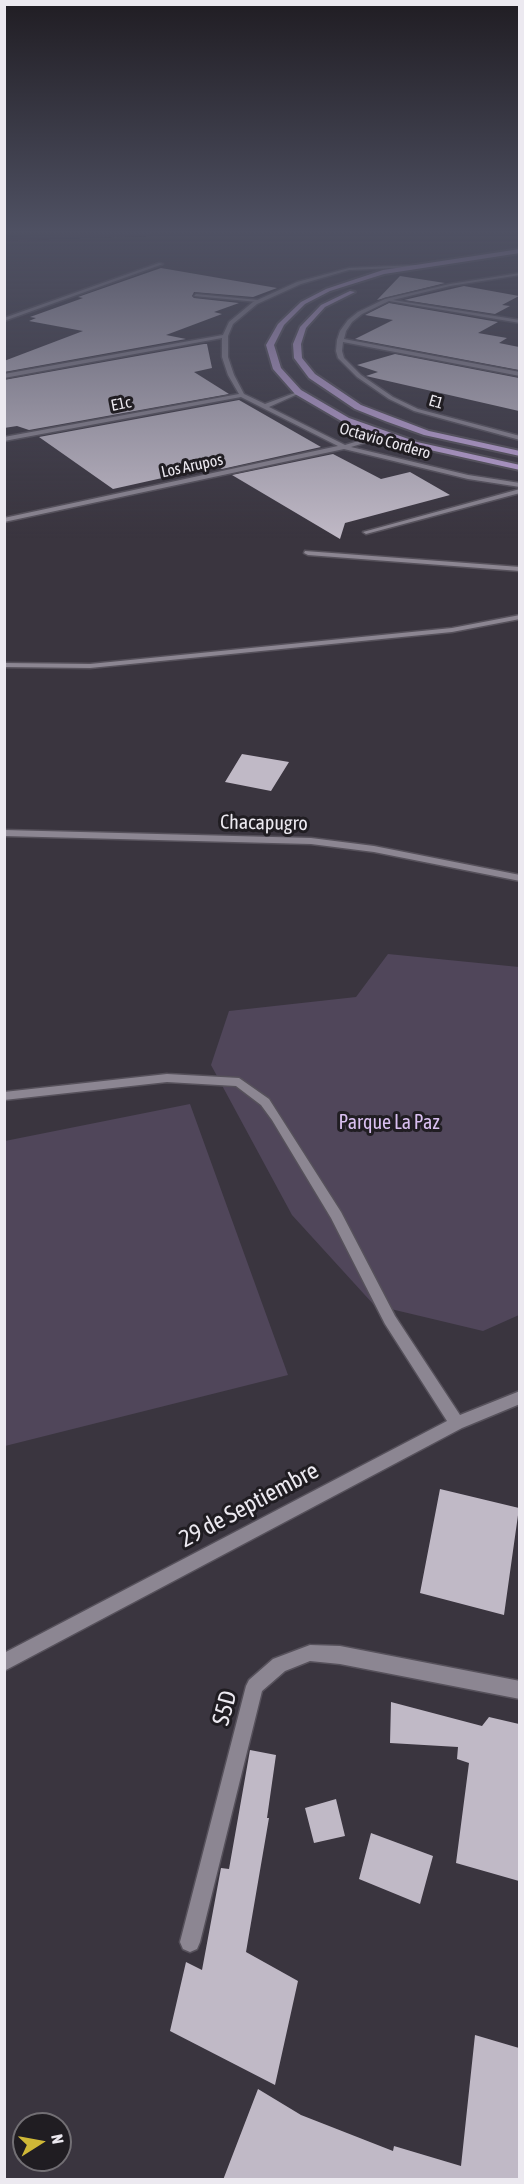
<!DOCTYPE html>
<html>
<head>
<meta charset="utf-8">
<style>
	body { margin:0 }
	#map { position:relative; width:524px; height:2184px; overflow:hidden; background:#3a353f; font-family:"Asap Condensed",sans-serif }
	canvas { display:block }
	.frame { position:absolute; inset:0; border:6px solid #ece9f0; pointer-events:none }
	.north { position:absolute; left:12px; top:2112px; width:60px; height:60px; box-sizing:border-box; background:#201d22; border:2px solid #726f74; border-radius:50%; rotate:79deg; font-size:16px; font-weight:700; line-height:24px; text-align:center; color:#ece9f0 }
	.north::after { content:''; display:block; margin:auto; width:21px; height:27px; background:#cfb837; clip-path:polygon(50% 0,100% 100%,50% 72%,0 100%) }
</style>
</head>
<body>
<div id="map">
<canvas width="524" height="2184"></canvas>
<div class="frame"></div>
<div class="north">N</div>
</div>
<script>
const ctx = document.querySelector('canvas').getContext('2d');
ctx.lineJoin = 'round';
function paint(path, color) {
  ctx.fillStyle = color;
  ctx.fill(path, 'evenodd');
}
function toPath(rows) {
  const path = new Path2D();
  for (const r of rows) {
    path.moveTo(r[0], r[1]);
    for (let i = 2; i < r.length; i += 2) path.lineTo(r[i], r[i + 1]);
  }
  return path;
}
function stroke(path, color, width, dash) {
  ctx.strokeStyle = color;
  ctx.lineWidth = width;
  ctx.lineCap = dash ? 'butt' : 'round';
  ctx.setLineDash(dash || []);
  ctx.stroke(path);
}
function label(font, color, halo, rows, align = 'center') {
  ctx.font = font + ' "Asap Condensed",sans-serif';
  ctx.lineWidth = 6;
  ctx.setLineDash([]);
  ctx.textBaseline = 'middle';
  ctx.strokeStyle = halo;
  ctx.fillStyle = color;
  for (const [text, x, y, turn = 0] of rows) {
    ctx.save();
    ctx.translate(x, y);
    ctx.rotate((+turn || 0) * Math.PI / 180);
    ctx.textAlign = isNaN(turn) ? turn : align;
    if (halo) ctx.strokeText(text, 0, 0);
    ctx.fillText(text, 0, 0);
    ctx.restore();
  }
}
const green = toPath([
	[388,954,519,967,519,1315,483,1331,374,1305,292,1215,211,1065,229,1011,356,997],
	[190,1104,288,1375,5,1446,5,1141]
]);
const stream = toPath([
	[4,239,149,234]
]);
const building = toPath([
	[161,268,277,288,253,297,194,292,192,296,194,298,239,303,214,312,222,314,166,335,186,339,4,372,4,361,83,331,29,321,36,318,30,317,83,298,78,297],
	[400,276,445,283,377,300],
	[464,286,519,296,502,305,510,306,495,314,404,300],
	[389,303,498,322,478,333,507,338,499,343,519,347,519,370,355,339,393,320,365,315],
	[204,344,207,344,212,368,194,372,229,394,29,430,17,426,4,428,4,380],
	[395,354,519,378,519,411,366,376,378,372,357,365],
	[239,400,321,447,222,469,216,466,113,489,39,437],
	[333,454,381,479,410,472,450,495,345,523,340,539,232,475],
	[242,754,289,762,271,791,225,782],
	[440,1489,519,1508,504,1615,420,1593],
	[391,1702,482,1726,489,1717,519,1724,519,1881,456,1863,469,1763,457,1759,458,1747,390,1743],
	[250,1750,276,1755,267,1818,269,1818,246,1952,298,1981,275,2085,170,2031,186,1962,202,1970,221,1868,229,1869],
	[336,1799,345,1836,314,1843,305,1808],
	[371,1833,433,1856,420,1904,359,1879],
	[475,2035,519,2048,519,2180,223,2180,258,2089,301,2115,393,2151,394,2146,461,2166]
]);
const service = toPath([
	[196,294,258,300,260,301,258,302,194,296,196,294],
	[520,489,520,493,366,534,363,532,520,489],
	[305,551,520,567,520,571,308,555,304,553,305,551]
]);
const minor = toPath([
	[159,263,163,264,4,321,4,318,159,263],
	[416,265,418,267,349,270,301,284,257,304,233,324,228,336,228,357,234,375,244,394,265,404,300,391,300,393,269,407,345,445,385,433,387,436,351,447,468,475,520,483,520,487,468,479,344,449,4,522,4,518,338,446,241,397,4,441,4,437,239,394,228,375,222,357,222,338,4,378,4,374,223,335,229,322,253,302,297,282,349,268,416,265],
	[520,273,520,275,450,286,393,300,520,320,520,323,389,301,362,314,352,322,346,331,344,339,520,372,520,376,343,342,342,351,344,358,361,375,393,397,418,409,520,436,520,440,414,411,389,399,357,377,338,358,336,351,337,340,340,331,348,320,358,312,385,299,450,284,520,273],
	[520,615,520,619,452,632,90,668,4,667,4,663,90,664,452,628,520,615],
	[4,830,311,838,374,846,520,875,520,881,374,852,311,844,4,836,4,830],
	[167,1074,239,1078,269,1099,341,1212,395,1316,460,1415,520,1391,520,1404,462,1428,4,1671,4,1653,447,1421,385,1324,331,1218,272,1120,261,1105,236,1086,167,1082,4,1100,4,1092,167,1074],
	[310,1645,340,1646,520,1681,520,1699,340,1664,310,1661,285,1671,262,1691,200,1942,197,1949,190,1952,183,1949,180,1942,246,1686,249,1680,273,1659,310,1645]
]);
const trunk = toPath([
	[520,249,520,253,384,274,330,291,305,304,284,325,274,345,281,368,301,390,349,418,417,442,520,465,520,470,412,446,343,422,295,394,273,369,266,345,278,324,301,302,326,289,383,270,520,249],
	[350,291,355,292,325,307,306,328,301,344,302,358,315,374,361,405,429,431,520,451,520,456,424,435,385,421,355,409,309,378,294,358,293,344,300,327,321,305,350,291]
]);
const farStreetnames = [
	["E1",436,402,16],
	["E1c",121,404,-11],
	["Octavio Cordero",385,441,16],
	["Los Arupos",192,466,-12]
];
const streetNames = [
	["Chacapugro",264,823,1]
];
const parkNames = [
	["Parque La Paz",389,1123]
];
const nearStreetnames = [
	["29 de Septiembre",249,1505,-28],
	["S5D",225,1708,-75]
];
paint(green, '#50465a');
stroke(stream, '#21152a', 4);
paint(building, '#c0b9c6');
stroke(service, '#56515b', 3);
stroke(minor, '#56515b', 3);
stroke(trunk, '#56515b', 4);
paint(service, '#8c8692');
paint(minor, '#8c8692');
paint(trunk, '#c0a4d9');
const sky = ctx.createLinearGradient(0, 0, 0, 539);
sky.addColorStop(0, '#201d23');
sky.addColorStop(0.43, '#4f5163');
sky.addColorStop(1, '#4f516300');
ctx.fillStyle = sky;
ctx.fillRect(0, 0, 524, 539);
label('16px', '#ece9f0', '#201d22', farStreetnames);
label('20px', '#ece9f0', '#201d22', streetNames);
label('20px', '#d9bff0', '#201d22', parkNames);
label('24px', '#ece9f0', '#201d22', nearStreetnames);
</script>
</body>
</html>
